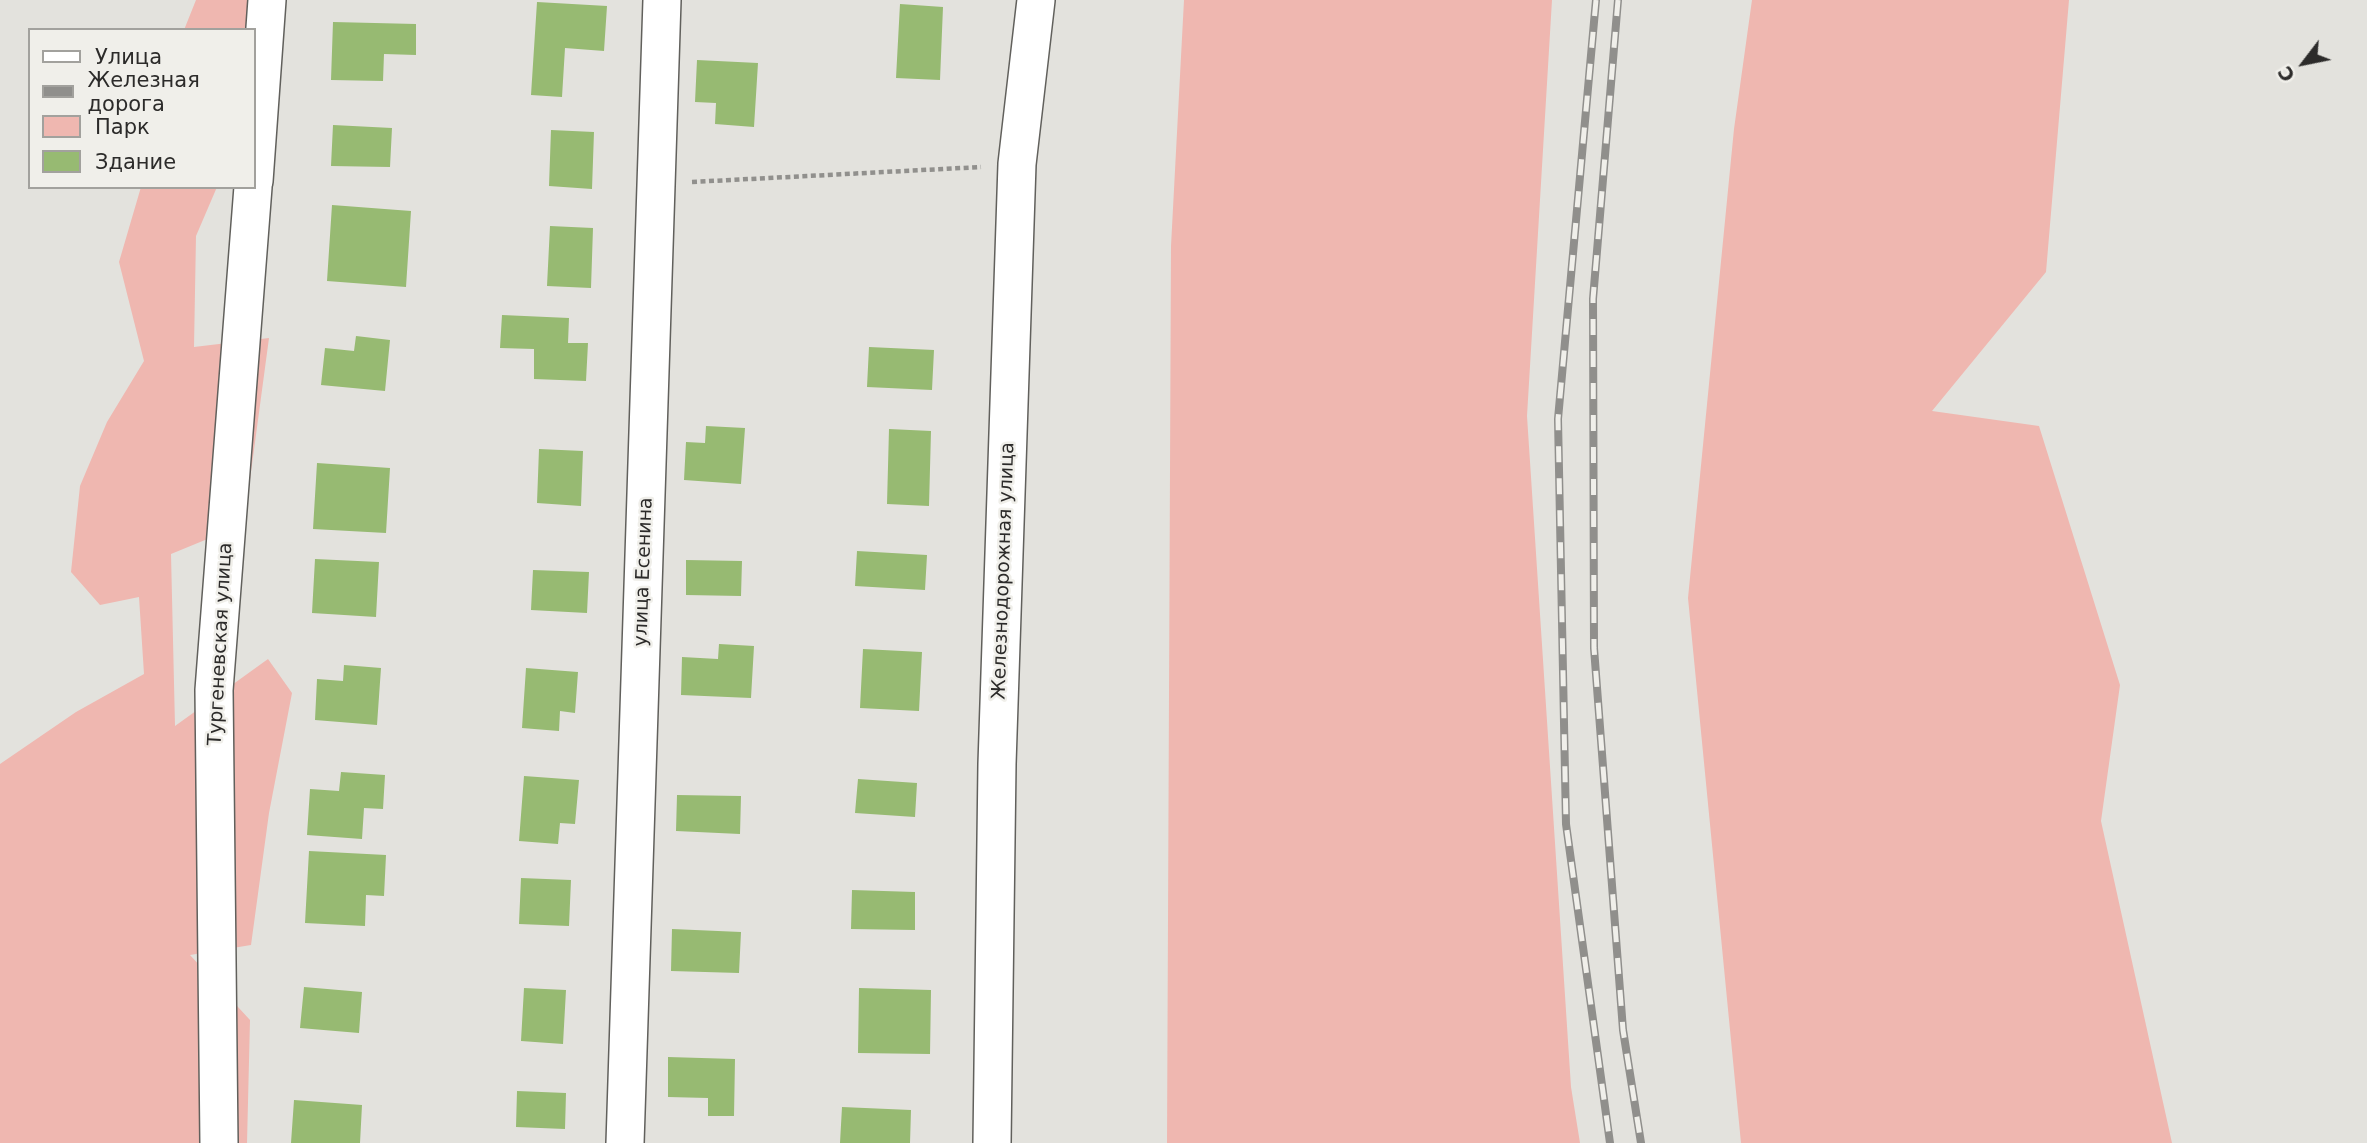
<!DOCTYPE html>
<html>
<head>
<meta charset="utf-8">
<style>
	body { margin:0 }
	#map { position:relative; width:2367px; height:1143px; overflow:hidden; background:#e3e2dd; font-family:"DejaVu Sans",sans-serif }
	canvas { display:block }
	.legend { position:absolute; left:28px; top:28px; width:228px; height:161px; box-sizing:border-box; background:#f0efea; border:2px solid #a2a19d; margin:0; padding:9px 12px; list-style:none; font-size:21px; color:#2c2b2a }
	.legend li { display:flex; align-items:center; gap:14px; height:35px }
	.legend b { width:35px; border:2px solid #a2a19d }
	.north { position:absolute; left:2269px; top:28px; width:70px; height:70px; -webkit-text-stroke:5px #f0efea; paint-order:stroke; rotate:238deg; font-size:19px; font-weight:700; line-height:28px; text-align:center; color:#2c2b2a }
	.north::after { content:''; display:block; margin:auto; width:24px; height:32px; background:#2c2b2a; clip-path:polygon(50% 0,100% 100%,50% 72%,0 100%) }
</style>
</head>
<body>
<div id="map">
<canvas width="2367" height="1143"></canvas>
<ul class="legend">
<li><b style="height:9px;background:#fff"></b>Улица</li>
<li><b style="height:9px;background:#908f8c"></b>Железная дорога</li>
<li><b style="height:19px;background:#efb7b0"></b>Парк</li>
<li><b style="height:19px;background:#97ba72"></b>Здание</li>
</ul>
<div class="north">С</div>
</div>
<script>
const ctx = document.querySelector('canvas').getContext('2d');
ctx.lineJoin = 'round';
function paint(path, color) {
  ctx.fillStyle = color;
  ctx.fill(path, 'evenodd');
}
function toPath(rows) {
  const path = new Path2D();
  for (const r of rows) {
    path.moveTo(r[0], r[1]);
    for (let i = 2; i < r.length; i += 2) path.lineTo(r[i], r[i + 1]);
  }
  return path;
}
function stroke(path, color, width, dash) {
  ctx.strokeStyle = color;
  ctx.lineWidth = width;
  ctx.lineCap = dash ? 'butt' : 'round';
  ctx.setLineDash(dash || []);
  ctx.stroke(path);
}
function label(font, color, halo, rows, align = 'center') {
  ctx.font = font + ' "DejaVu Sans",sans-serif';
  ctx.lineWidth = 5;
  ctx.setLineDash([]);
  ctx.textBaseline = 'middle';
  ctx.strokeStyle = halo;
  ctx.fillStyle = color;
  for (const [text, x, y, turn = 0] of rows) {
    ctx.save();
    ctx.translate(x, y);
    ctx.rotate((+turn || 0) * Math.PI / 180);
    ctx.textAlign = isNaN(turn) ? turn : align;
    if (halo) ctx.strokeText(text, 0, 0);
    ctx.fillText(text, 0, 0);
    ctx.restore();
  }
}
const green = toPath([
	[196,0,284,0,254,30,184,30],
	[1184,0,1552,0,1527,416,1571,1087,1580,1143,1167,1143,1171,246],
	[1752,0,2069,0,2046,272,1932,411,2039,426,2120,685,2101,821,2172,1143,1741,1143,1688,598,1734,129],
	[141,187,217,187,196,236,194,347,269,338,244,524,171,554,175,726,268,659,292,693,269,813,251,945,190,955,250,1020,247,1143,0,1143,0,764,76,712,144,674,139,597,100,605,71,572,80,486,107,422,144,361,119,262]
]);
const building = toPath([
	[537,2,607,6,604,51,565,48,562,97,531,95],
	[900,4,943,7,940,80,896,78],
	[333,22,416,24,416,55,384,54,383,81,331,80],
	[697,60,758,63,754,127,715,124,716,103,695,102],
	[333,125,392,128,390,167,331,166],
	[551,130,594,132,592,189,549,186],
	[332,205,411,211,406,287,327,281],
	[550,226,593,228,591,288,547,286],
	[502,315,569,318,568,343,588,343,586,381,534,379,534,349,500,348],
	[356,336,390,340,385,391,321,385,325,348,354,351],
	[869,347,934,350,932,390,867,387],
	[706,426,745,428,741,484,684,480,686,442,705,443],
	[889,429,931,431,929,506,887,504],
	[539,449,583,451,581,506,537,503],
	[317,463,390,468,386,533,313,529],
	[857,551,927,555,925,590,855,586],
	[315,559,379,562,376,617,312,613],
	[686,560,742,561,741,596,686,595],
	[533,570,589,572,587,613,531,610],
	[719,644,754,646,751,698,681,695,682,657,718,659],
	[863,649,922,652,919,711,860,708],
	[344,665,381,668,377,725,315,720,317,679,343,681],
	[526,668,578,672,575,713,560,711,559,731,522,728],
	[341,772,385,775,383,809,364,808,362,839,307,835,310,789,339,791],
	[524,776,579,780,575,824,560,823,558,844,519,841],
	[858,779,917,783,915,817,855,813],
	[677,795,741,796,740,834,676,831],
	[309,851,386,855,384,896,366,895,365,926,305,923],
	[521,878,571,880,569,926,519,924],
	[852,890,915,892,915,930,851,929],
	[672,929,741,932,739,973,671,971],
	[304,987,362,992,359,1033,300,1028],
	[524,988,566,990,563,1044,521,1041],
	[859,988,931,990,930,1054,858,1053],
	[668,1057,735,1059,734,1116,708,1116,708,1098,668,1097],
	[517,1091,566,1093,565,1129,516,1127],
	[294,1100,362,1105,360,1143,291,1143],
	[842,1107,911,1110,910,1143,840,1143]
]);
const path = toPath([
	[692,182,981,167]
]);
const street = toPath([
	[254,181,267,0],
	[219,1143,214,690,253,187],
	[625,1143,662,0],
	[992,1143,997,764,1017,164,1036,0]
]);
const rail = toPath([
	[1596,0,1558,419,1566,824,1610,1143],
	[1618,0,1593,299,1594,648,1623,1030,1641,1143]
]);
const streetNames = [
	["Железнодорожная улица",1004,571,-88],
	["улица Есенина",644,572,-88],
	["Тургеневская улица",221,644,-87]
];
paint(green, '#efb7b0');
paint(building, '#97ba72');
stroke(street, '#61605c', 40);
stroke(path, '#91908d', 4.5, [5, 3.5]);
stroke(street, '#fff', 37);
stroke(rail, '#908f8c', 8);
stroke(rail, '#f0efea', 5, [16]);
label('19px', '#2c2b2a', '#f0efea', streetNames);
</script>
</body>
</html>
